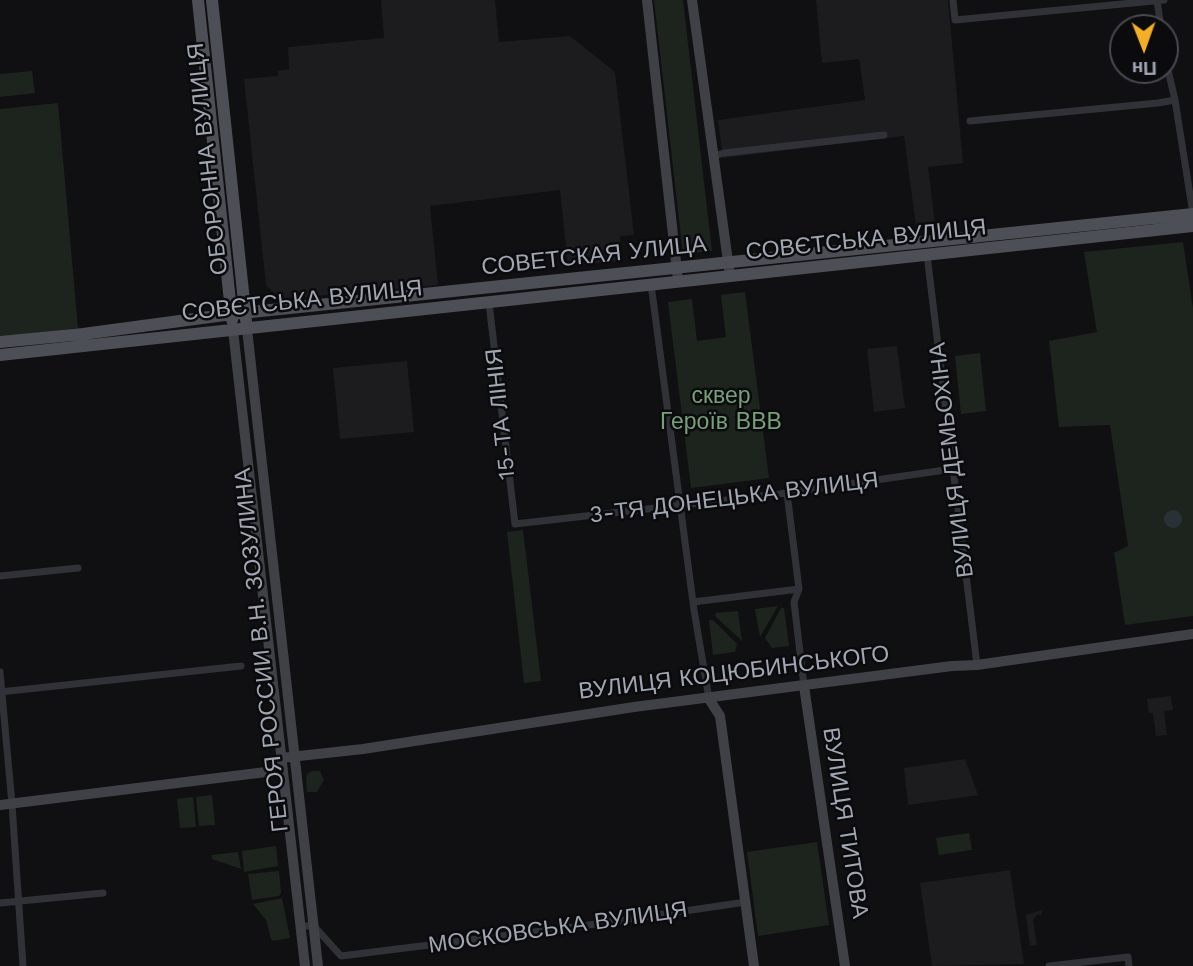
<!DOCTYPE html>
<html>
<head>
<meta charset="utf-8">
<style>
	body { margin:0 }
	#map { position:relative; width:1193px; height:966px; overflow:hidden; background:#101012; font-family:"Work Sans",sans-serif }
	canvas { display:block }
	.north { position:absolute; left:1109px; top:14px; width:70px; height:70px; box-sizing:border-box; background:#0b0b0d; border:2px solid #47494f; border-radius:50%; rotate:179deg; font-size:19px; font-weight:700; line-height:28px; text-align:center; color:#a1a6b3 }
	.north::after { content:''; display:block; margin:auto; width:24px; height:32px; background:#f5af24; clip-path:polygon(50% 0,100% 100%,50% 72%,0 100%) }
</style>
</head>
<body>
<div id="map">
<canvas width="1193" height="966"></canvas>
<div class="north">Пн</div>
</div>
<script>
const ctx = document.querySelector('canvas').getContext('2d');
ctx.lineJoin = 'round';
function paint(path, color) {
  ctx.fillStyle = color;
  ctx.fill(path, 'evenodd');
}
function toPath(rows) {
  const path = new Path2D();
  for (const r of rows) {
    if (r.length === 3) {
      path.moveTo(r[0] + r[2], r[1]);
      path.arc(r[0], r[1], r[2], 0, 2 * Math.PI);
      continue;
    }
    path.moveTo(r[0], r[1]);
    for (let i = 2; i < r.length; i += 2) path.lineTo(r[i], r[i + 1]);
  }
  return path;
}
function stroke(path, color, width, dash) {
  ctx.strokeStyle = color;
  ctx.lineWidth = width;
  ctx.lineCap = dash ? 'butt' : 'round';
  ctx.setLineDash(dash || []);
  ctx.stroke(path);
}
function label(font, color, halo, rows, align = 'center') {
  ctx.font = font + ' "Work Sans",sans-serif';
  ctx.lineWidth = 5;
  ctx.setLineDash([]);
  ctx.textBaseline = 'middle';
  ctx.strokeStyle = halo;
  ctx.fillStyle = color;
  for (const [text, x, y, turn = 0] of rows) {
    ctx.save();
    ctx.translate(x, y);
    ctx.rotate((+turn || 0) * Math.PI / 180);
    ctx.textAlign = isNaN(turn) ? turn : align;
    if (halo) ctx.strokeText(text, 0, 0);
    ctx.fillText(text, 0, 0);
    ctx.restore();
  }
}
const built = toPath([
	[381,0,495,0,499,42,570,36,615,72,634,235,620,236,621,261,568,266,560,190,430,206,438,285,280,299,266,285,244,79,278,76,278,71,289,69,288,47,384,38],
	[816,0,948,0,963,163,928,167,935,224,916,226,904,136,723,158,718,120,865,100,859,59,822,63],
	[897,346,905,408,874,412,867,349],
	[407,361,414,432,340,439,333,368],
	[1171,696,1173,710,1164,711,1167,735,1156,736,1153,713,1149,713,1147,699],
	[965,759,978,795,908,805,904,768],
	[1010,870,1024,964,932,966,920,883],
	[1042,910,1042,914,1037,915,1033,920,1037,945,1030,946,1026,915]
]);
const green = toPath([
	[654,0,683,0,712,251,683,254],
	[32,71,35,93,0,97,0,74],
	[58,103,78,328,0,337,0,109],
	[1183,242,1193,308,1193,616,1125,625,1114,553,1128,546,1110,425,1059,427,1049,341,1097,332,1084,252],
	[745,292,769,478,691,488,668,302,692,299,697,341,726,337,721,295],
	[980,353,986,411,961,414,955,356],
	[523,530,541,681,524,683,507,532],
	[778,606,760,637,755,609],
	[781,608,784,608,789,646,772,648,765,638],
	[738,611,742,641,716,617,715,613],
	[709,620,713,620,737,644,735,652,713,655],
	[312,771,320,771,324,780,317,792,307,792,306,780,307,774],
	[212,795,215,825,199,826,196,797],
	[193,797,196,827,180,828,177,799],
	[969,833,972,850,939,855,936,838],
	[817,842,829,925,758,936,747,852],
	[276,846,278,866,244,872,242,851],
	[238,852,241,869,212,859,212,855],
	[279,871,281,893,279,896,252,900,248,874],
	[282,898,290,938,273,941,271,939,266,920,253,904]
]);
const water = toPath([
	[1173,519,9]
]);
const street = toPath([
	[953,0,955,20,1164,0],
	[1157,0,1161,28],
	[1165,57,1175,100,1193,214],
	[970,121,1158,103,1175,100],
	[714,156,724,153,884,135],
	[927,255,977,665],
	[651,284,694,610,709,699],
	[489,303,515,524,779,494,952,469],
	[787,493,799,589,794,602,804,686],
	[0,576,78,568],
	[693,602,799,589],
	[0,672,12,804,23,966],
	[0,692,241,666],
	[0,903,103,893],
	[301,926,314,926,341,956,582,926,746,902],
	[1049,966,1128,957,1129,966]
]);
const secondary = toPath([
	[647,0,678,280],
	[692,0,730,276],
	[247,329,318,966],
	[233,330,305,966],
	[804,686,845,966],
	[709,699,720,716,754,966],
	[281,758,363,749,634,707,952,666,977,665,1193,634],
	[0,805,282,770]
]);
const primary = toPath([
	[198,0,232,320],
	[212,0,246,320],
	[0,342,83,334,232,314,1193,214],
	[0,355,1193,226]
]);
const streetNames = [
	["ОБОРОННА ВУЛИЦЯ",208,159,-96],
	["СОВЄТСЬКА ВУЛИЦЯ",866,240,-6],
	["СОВЕТСКАЯ УЛИЦА",594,256,-6],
	["СОВЄТСЬКА ВУЛИЦЯ",302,301,-6],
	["15-ТА ЛІНІЯ",501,414,-96],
	["ВУЛИЦЯ ДЕМЬОХІНА",952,460,-97],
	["3-ТЯ ДОНЕЦЬКА ВУЛИЦЯ",734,498,-7],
	["ГЕРОЯ РОССИИ В.Н. ЗОЗУЛИНА",262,650,-96],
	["ВУЛИЦЯ КОЦЮБИНСЬКОГО",734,673,-7],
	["ВУЛИЦЯ ТИТОВА",845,823,81],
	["МОСКОВСЬКА ВУЛИЦЯ",558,928,-8]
];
const parkNames = [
	["сквер",721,396],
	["Героїв ВВВ",721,422]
];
paint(built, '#1c1c1f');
paint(green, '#1c241d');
paint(water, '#293137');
stroke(street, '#313237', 7);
stroke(secondary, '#3f4147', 10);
stroke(primary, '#4d4f56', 12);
label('23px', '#a1a6b3', '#0b0b0d', streetNames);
label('23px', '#779f7a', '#0b0b0d', parkNames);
</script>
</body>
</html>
